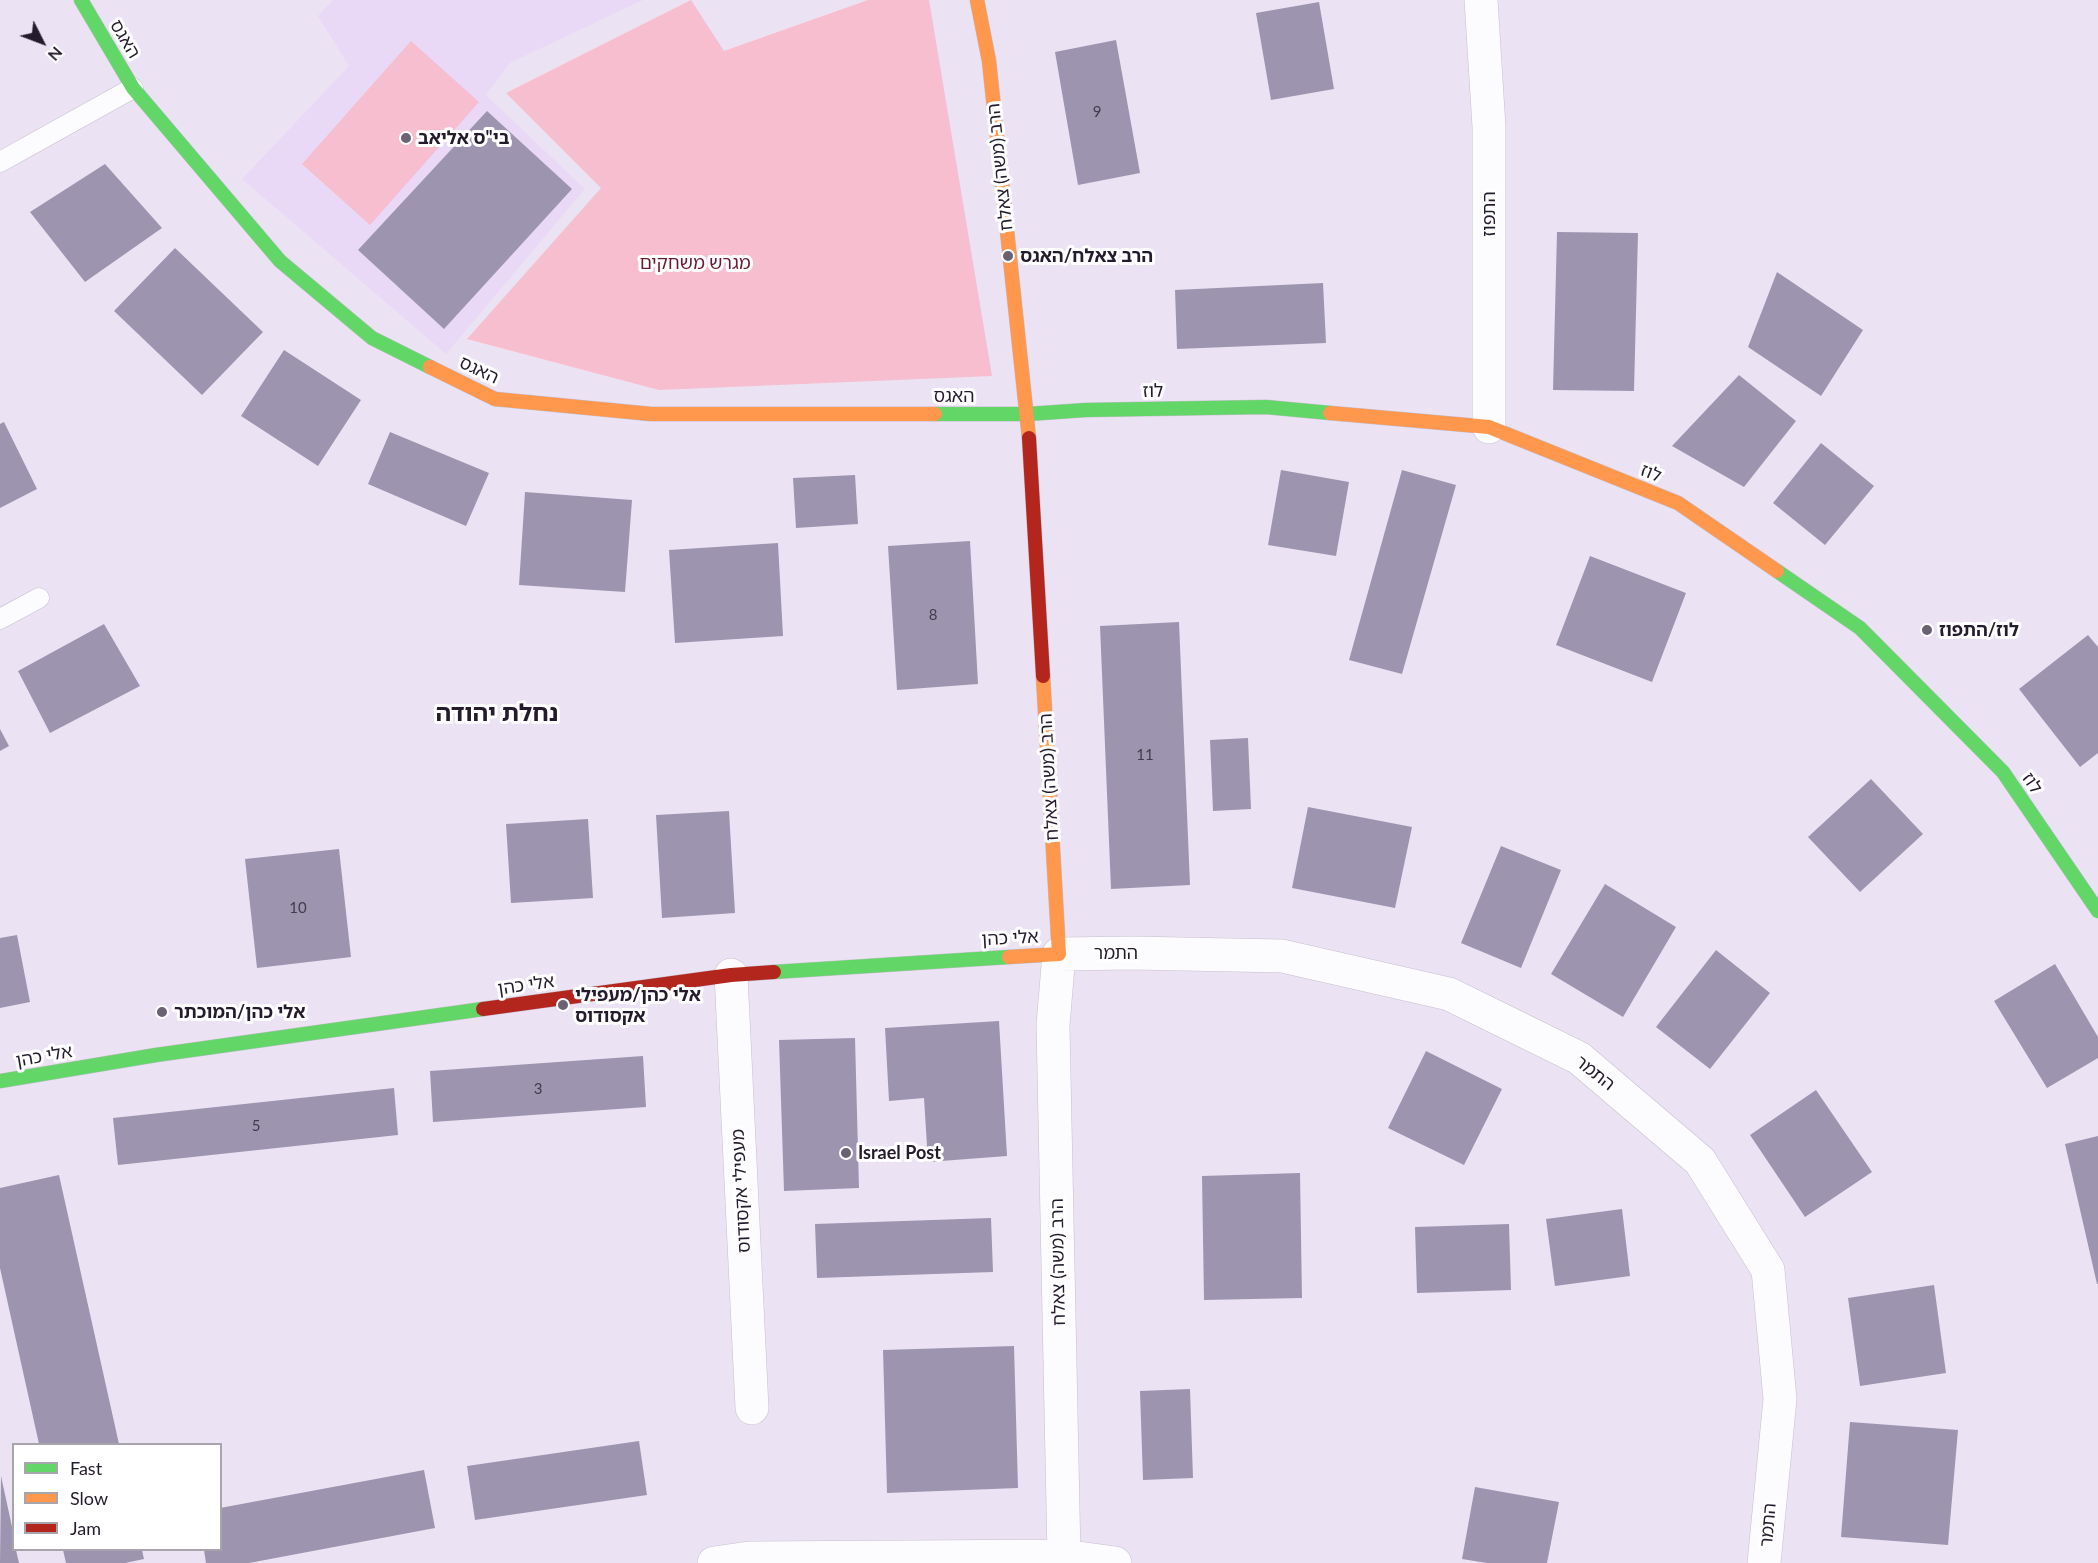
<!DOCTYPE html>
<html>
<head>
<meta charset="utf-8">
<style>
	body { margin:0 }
	#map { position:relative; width:2098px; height:1563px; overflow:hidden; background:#ebe3f3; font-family:Lato,sans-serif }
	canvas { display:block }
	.legend { position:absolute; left:12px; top:1443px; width:210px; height:108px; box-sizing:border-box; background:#fff; border:2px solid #a7a4ab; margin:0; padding:8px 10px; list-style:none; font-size:18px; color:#241b2c }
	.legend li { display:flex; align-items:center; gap:12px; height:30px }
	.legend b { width:30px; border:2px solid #a7a4ab }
	.north { position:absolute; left:12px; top:12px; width:60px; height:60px; -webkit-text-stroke:4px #fff; paint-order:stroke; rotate:132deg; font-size:16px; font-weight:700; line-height:24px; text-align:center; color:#241b2c }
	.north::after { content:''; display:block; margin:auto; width:21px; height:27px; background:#241b2c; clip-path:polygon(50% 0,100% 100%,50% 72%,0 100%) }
</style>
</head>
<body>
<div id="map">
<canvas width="2098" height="1563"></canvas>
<ul class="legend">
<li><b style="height:8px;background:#63d668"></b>Fast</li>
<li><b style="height:8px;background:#ff974d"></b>Slow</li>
<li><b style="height:8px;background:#b3261e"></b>Jam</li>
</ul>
<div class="north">N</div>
</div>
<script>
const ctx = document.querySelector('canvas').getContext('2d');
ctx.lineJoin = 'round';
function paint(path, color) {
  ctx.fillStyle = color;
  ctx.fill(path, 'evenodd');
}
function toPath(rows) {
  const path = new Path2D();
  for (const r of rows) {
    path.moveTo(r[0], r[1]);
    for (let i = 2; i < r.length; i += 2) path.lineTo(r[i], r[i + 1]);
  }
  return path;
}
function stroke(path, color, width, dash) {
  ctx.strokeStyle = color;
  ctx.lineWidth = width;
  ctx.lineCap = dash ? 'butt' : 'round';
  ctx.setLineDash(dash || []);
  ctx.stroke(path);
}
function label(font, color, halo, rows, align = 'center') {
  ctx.font = font + ' Lato,"Noto Sans Hebrew",sans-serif';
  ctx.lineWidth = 6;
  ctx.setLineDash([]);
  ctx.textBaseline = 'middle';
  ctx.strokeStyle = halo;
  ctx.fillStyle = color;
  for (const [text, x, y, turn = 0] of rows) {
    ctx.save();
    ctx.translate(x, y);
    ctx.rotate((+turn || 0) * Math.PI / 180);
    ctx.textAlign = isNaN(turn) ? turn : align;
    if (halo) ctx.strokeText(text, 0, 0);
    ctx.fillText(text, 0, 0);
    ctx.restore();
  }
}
const built = toPath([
	[333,0,643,0,510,63,486,95,585,189,446,354,242,179,349,66,318,16]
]);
const green = toPath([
	[691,0,724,51,868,0,929,0,992,376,659,390,467,339,601,188,506,93],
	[411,41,479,102,370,225,302,164]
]);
const building = toPath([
	[1319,2,1334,89,1271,100,1256,13],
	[1116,40,1140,173,1078,185,1055,52],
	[487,111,572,189,444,329,358,250],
	[105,164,162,228,85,282,30,212],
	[1557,232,1638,233,1634,391,1553,390],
	[175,248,263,332,202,395,114,311],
	[1777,272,1863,330,1821,396,1748,347],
	[1323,283,1326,343,1177,349,1175,290],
	[284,350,361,400,318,466,241,416],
	[1739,375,1796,421,1744,487,1672,446],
	[4,422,37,489,0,508,0,424],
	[390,432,489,473,466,526,368,484],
	[1821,443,1874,486,1825,545,1773,503],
	[1281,470,1349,482,1336,556,1268,545],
	[1402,470,1456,485,1402,674,1349,660],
	[855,475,858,524,796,528,793,478],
	[525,492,632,500,625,592,519,585],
	[970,541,978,684,897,690,888,546],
	[778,543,783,636,675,643,669,550],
	[1590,556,1686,593,1652,682,1556,645],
	[1179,622,1190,885,1111,889,1100,626],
	[104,624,140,686,50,733,18,671],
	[2088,635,2098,647,2098,753,2080,767,2019,689],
	[0,729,9,746,0,751],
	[1248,738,1251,809,1213,811,1210,740],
	[1871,779,1923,834,1860,892,1808,837],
	[1308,807,1412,827,1395,908,1292,888],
	[729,811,735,913,662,918,656,815],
	[588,819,593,898,511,903,506,824],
	[1501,846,1561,870,1521,968,1461,943],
	[339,849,351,957,257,968,245,859],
	[1605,884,1676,927,1623,1017,1551,974],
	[17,935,30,1002,0,1008,0,938],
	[1716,950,1770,993,1710,1069,1656,1027],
	[2055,964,2098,1037,2098,1058,2047,1088,1994,1001],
	[999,1021,1007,1156,928,1162,924,1098,889,1101,885,1028],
	[855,1038,859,1188,784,1191,779,1040],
	[1426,1051,1502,1089,1464,1165,1388,1128],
	[643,1056,646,1107,433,1122,430,1071],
	[394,1088,398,1135,118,1165,113,1118],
	[1816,1090,1872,1172,1805,1217,1750,1135],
	[2098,1136,2098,1284,2097,1284,2065,1144],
	[1300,1173,1302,1298,1204,1300,1202,1176],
	[59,1175,119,1444,39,1444,0,1268,0,1188],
	[1622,1209,1630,1276,1555,1286,1546,1219],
	[991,1218,993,1272,817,1278,815,1224],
	[1509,1224,1511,1290,1417,1293,1415,1227],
	[1934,1285,1946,1373,1860,1386,1848,1298],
	[1014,1346,1018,1488,887,1493,883,1350],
	[1190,1389,1193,1478,1143,1480,1140,1391],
	[1850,1422,1958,1430,1948,1545,1841,1537],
	[639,1441,647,1495,475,1520,467,1466],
	[424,1470,435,1528,249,1563,206,1563,204,1550,220,1550,220,1508],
	[1,1476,14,1536,14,1550,16,1550,19,1563,0,1563],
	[1475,1487,1559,1502,1547,1563,1487,1563,1462,1559],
	[63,1550,142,1550,144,1559,125,1563,66,1563]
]);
const lane = toPath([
	[0,162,133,88],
	[0,619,39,598]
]);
const street = toPath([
	[1481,0,1489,127,1489,427],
	[731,975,752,1408],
	[1064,1556,1053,1025,1059,954,1133,953,1282,956,1449,994,1579,1058,1700,1161,1768,1270,1780,1399,1764,1563],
	[714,1563,749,1558,1064,1556,1115,1563]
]);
const fast = toPath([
	[81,0,133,88,280,261,372,338,430,367],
	[935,414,1028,414,1086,410,1266,407,1330,413],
	[1777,571,1860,628,2003,772,2098,911],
	[774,972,1009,957],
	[0,1081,156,1055,483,1009]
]);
const slow = toPath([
	[977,0,989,61,1029,438],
	[430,367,495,399,651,414,935,414],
	[1330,413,1489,427,1678,503,1777,571],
	[1009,957,1059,954,1043,676]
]);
const jam = toPath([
	[1029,438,1043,676],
	[483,1009,731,975,774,972]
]);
const markers = [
	[406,138,6,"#6a6172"],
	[1008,256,6,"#6a6172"],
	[1927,630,6,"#6a6172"],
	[563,1005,6,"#6a6172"],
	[162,1012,6,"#6a6172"],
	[846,1153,6,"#6a6172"]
];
const numberNames = [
	["9",1097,112],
	["8",933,615],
	["11",1145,755],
	["10",298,908],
	["3",538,1089],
	["5",256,1126]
];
const streetNames = [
	["האגס",125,39,59],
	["הרב (משה) צאלח",1000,167,-96],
	["התפוז",1489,214,-90],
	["האגס",479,370,25],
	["לוז",1153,391,-1],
	["האגס",954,396],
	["לוז",1651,473,22],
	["הרב (משה) צאלח",1049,777,-93],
	["לוז",2032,783,56],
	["אלי כהן",1010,938,-3],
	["התמר",1116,953],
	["אלי כהן",526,985,-8],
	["אלי כהן",44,1056,-10],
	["התמר",1595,1073,38],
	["מעפילי אקסודוס",741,1191,-93],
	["הרב (משה) צאלח",1058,1262,-91],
	["התמר",1768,1525,-85]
];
const poiNames = [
	["בי\"ס אליאב",418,138],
	["הרב צאלח/האגס",1020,256],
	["לוז/התפוז",1939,630],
	["אלי כהן/מעפילי",575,995],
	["אקסודוס",575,1016],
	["אלי כהן/המוכתר",174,1012],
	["Israel Post",858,1153]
];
const parkNames = [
	["מגרש משחקים",695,263]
];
const districtNames = [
	["נחלת יהודה",497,713]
];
paint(built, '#e9d9f7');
paint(green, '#f6becf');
paint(building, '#9d95b0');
stroke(lane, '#c6becd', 21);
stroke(street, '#c6becd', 34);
stroke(fast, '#c6becd', 15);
stroke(slow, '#c6becd', 15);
stroke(jam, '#c6becd', 15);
stroke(lane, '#fcfbfd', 20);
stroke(street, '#fcfbfd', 33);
stroke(fast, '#63d668', 14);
stroke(slow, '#ff974d', 14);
stroke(jam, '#b3261e', 14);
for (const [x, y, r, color] of markers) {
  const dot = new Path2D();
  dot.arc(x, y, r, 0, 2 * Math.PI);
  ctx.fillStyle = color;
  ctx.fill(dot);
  stroke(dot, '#fff', 2);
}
label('15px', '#423a4d', null, numberNames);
label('18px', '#241b2c', '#fff', streetNames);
label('bold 18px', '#241b2c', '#fff', poiNames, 'left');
label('18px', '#6a1930', '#fff', parkNames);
label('bold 24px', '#241b2c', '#fff', districtNames);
</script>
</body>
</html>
